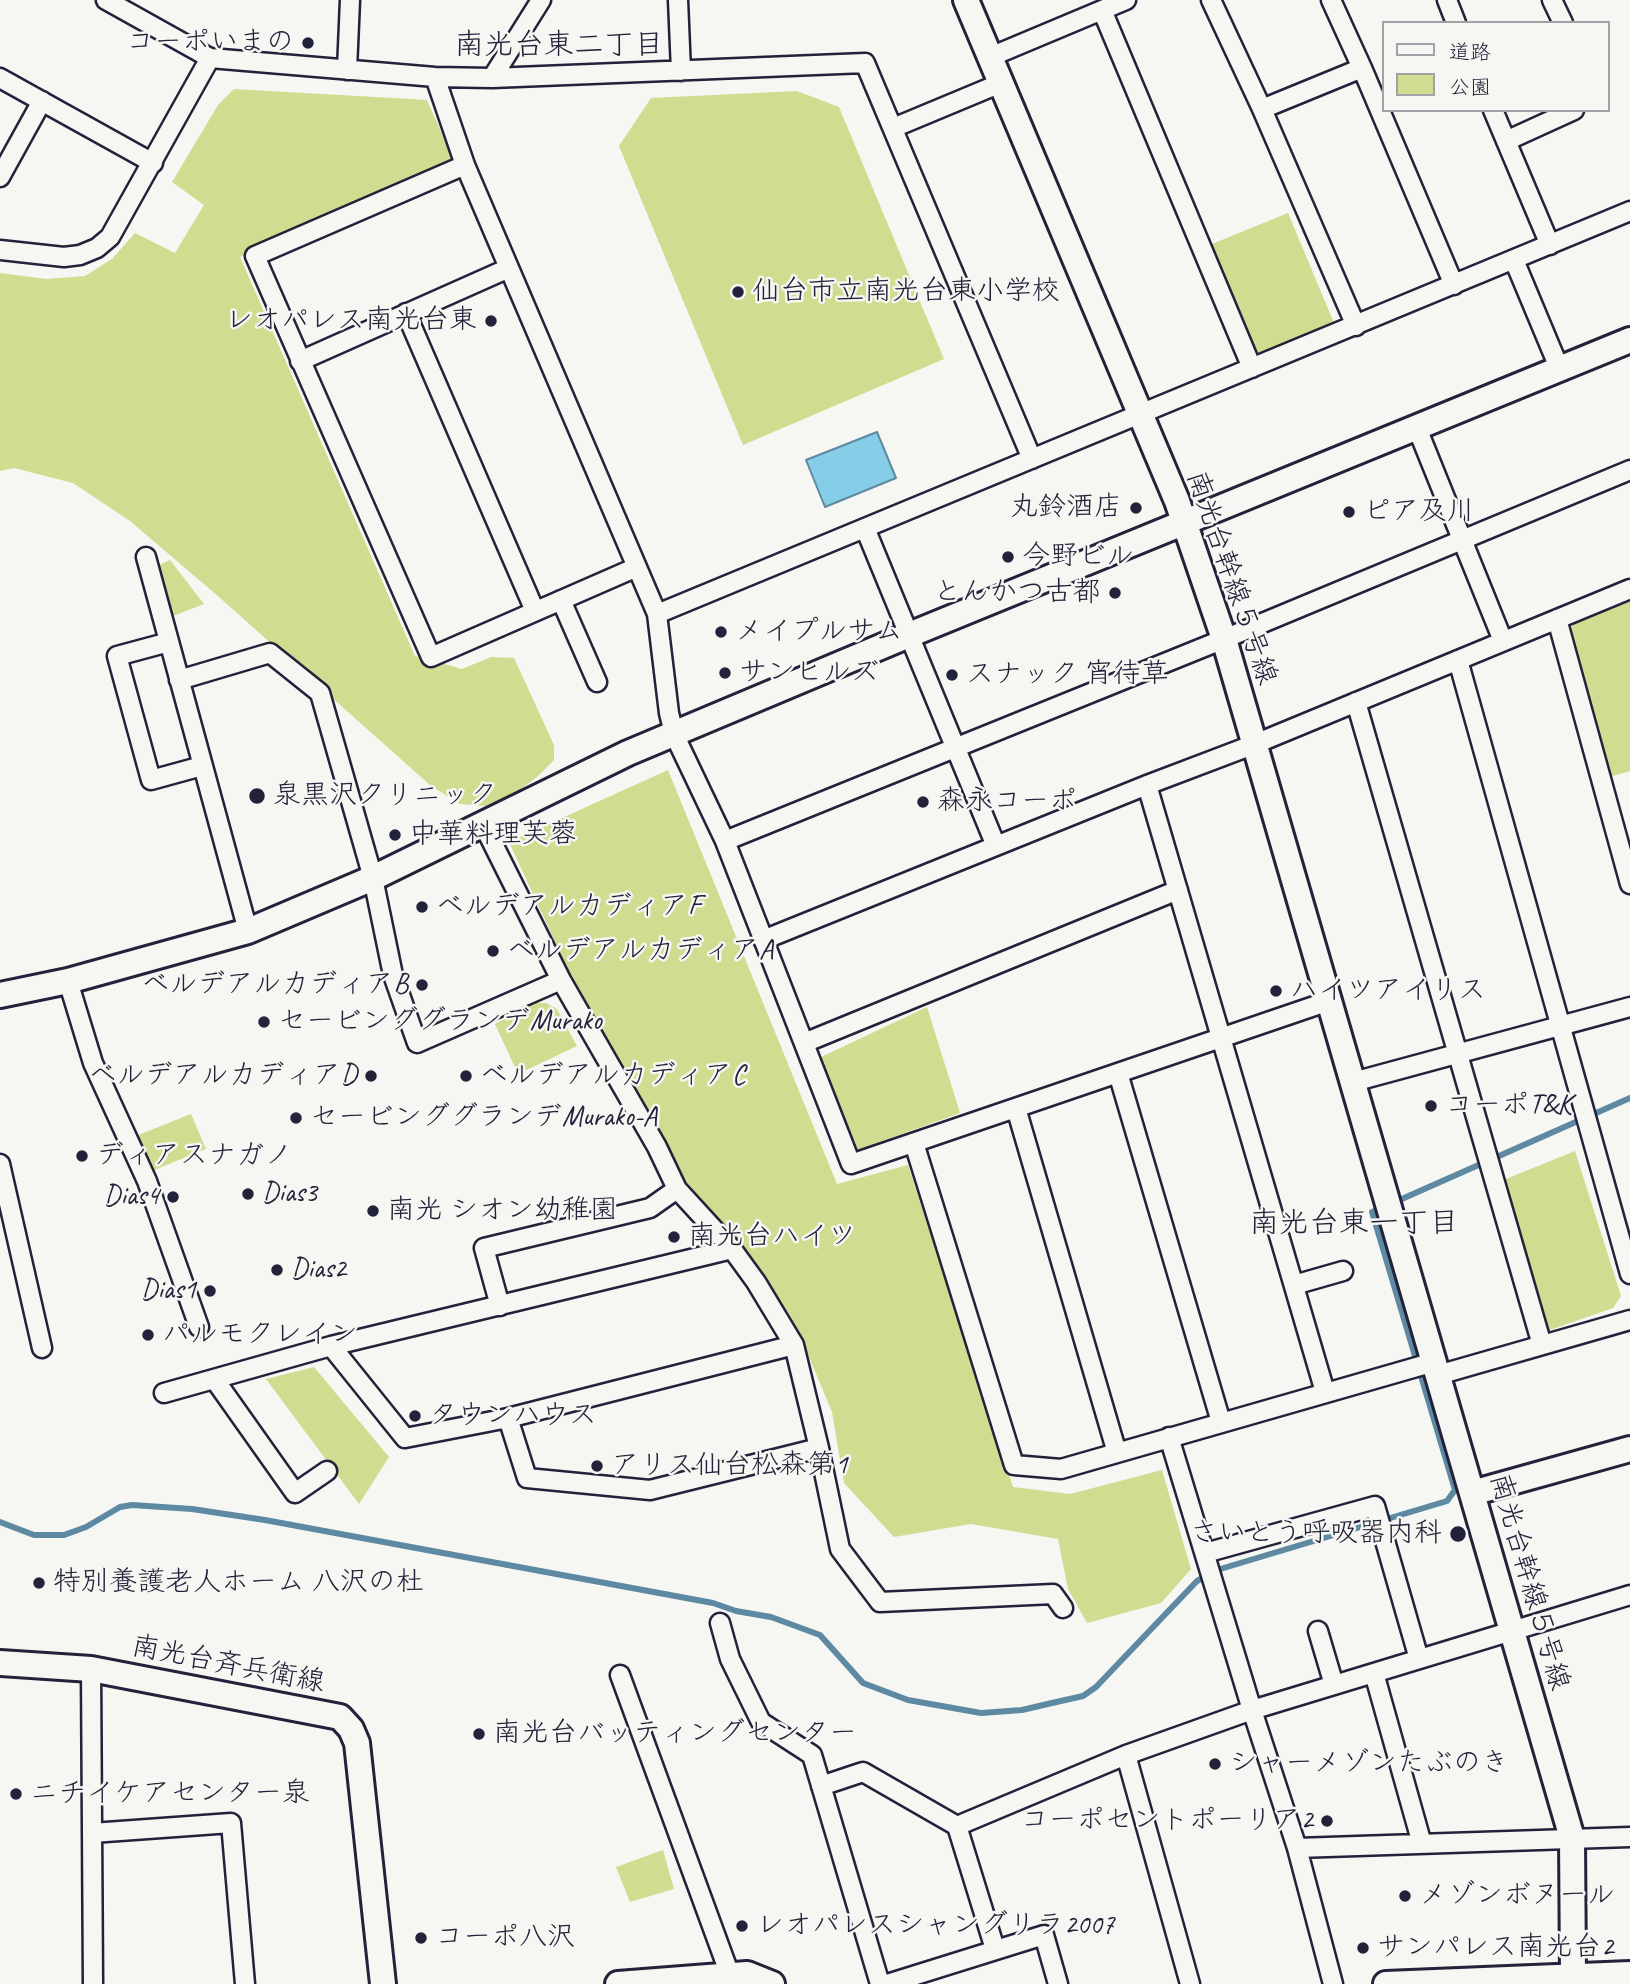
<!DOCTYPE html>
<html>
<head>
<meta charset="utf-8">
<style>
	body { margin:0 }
	#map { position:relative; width:1630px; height:1984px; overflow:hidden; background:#f6f6f2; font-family:Caveat,"Klee One",sans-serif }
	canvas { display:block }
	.legend { position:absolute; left:1382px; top:21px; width:228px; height:91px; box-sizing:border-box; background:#f6f6f2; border:2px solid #a1a1a9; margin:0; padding:9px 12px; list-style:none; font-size:21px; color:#22223b }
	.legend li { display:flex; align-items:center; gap:14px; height:35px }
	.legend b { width:35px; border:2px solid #a1a1a9 }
</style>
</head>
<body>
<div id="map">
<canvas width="1630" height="1984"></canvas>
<ul class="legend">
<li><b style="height:9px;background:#f6f6f2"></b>道路</li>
<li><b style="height:19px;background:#d0dc8f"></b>公園</li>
</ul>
</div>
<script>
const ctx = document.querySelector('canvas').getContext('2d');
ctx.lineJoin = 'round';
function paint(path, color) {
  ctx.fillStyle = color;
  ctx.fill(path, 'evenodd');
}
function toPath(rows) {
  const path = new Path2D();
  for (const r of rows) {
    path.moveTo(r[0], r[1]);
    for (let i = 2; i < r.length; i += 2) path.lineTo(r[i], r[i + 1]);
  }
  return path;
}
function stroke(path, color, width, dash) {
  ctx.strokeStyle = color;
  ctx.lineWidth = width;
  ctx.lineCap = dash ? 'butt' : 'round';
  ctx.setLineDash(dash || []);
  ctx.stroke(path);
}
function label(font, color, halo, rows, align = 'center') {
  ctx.font = font + ' Caveat,"Klee One",sans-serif';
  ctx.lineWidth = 5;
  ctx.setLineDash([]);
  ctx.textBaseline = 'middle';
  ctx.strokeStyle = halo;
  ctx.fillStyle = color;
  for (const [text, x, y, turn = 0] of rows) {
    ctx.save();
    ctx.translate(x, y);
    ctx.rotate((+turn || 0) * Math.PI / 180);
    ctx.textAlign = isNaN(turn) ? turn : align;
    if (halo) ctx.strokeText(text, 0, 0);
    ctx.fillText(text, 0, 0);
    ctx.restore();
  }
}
const green = toPath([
	[234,89,427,100,454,161,240,257,415,656,462,669,491,657,514,658,554,745,554,760,537,777,513,795,485,806,460,804,431,786,219,597,130,521,73,483,14,468,0,471,0,273,46,279,85,276,112,259,135,233,175,253,204,205,172,182,218,105],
	[797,91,839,107,944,359,743,445,619,146,651,98],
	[1288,213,1334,323,1258,355,1212,244],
	[170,560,204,604,173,616,157,566],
	[1630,600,1630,771,1606,778,1568,640,1573,624],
	[668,770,837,1184,908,1165,1013,1487,1070,1494,1162,1470,1191,1569,1161,1603,1087,1623,1068,1589,1058,1539,971,1524,894,1537,844,1483,832,1412,797,1328,743,1249,657,1147,618,1063,568,970,509,842],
	[535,1003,546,1003,557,1009,577,1046,518,1074,495,1024],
	[927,1007,960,1113,857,1150,819,1058],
	[191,1114,206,1149,147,1173,131,1138],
	[1575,1151,1621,1296,1613,1308,1547,1331,1501,1181],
	[314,1367,389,1457,359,1504,266,1379],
	[663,1850,674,1889,630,1902,616,1867]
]);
const water = toPath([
	[877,432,896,478,825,507,806,460,877,432]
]);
const stream = toPath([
	[1395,1202,1630,1098],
	[0,1522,34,1535,64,1535,86,1527,120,1507,132,1505,192,1509,265,1520,713,1603,736,1611,771,1617,820,1635,863,1683,908,1700,981,1713,1022,1710,1052,1703,1083,1696,1096,1687,1197,1581,1217,1570,1447,1501,1455,1490,1372,1212,1382,1208]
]);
const street = toPath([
	[106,0,210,58],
	[678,0,681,71],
	[1211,0,1262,109,1356,326],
	[1331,0,1362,68,1454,285],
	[1447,0,1456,23],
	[1552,0,1563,23],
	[1102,10,1252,368],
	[990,57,1126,0],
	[347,70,350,0],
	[435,77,465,165,657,614,669,713,674,734,725,841,851,1164,1329,1001],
	[0,78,153,163],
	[492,78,541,0],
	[1262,109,1362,68],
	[1493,110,1550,245],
	[893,128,1001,83],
	[1506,141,1574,110],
	[465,165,255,256,431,657,637,567],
	[0,177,42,101],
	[0,250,64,257,80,255,97,248,110,237,210,58,435,77,492,78,865,63,1032,459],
	[1514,260,1560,370],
	[406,313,535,611],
	[300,361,509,268],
	[1417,428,1503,641],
	[865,528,996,846],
	[146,557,248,931],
	[561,600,597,682],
	[657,614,1630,211],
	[1557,619,1630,884],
	[169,642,117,656,151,780,202,766],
	[1458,660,1630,1274],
	[179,680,270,653,320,693,373,878,393,975,417,1043,561,980],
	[1356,702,1542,1345],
	[1147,785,1325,1392],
	[483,824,561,980,657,1147,677,1189,732,1249,756,1282,794,1345,819,1448],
	[725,841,1224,639,1630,470],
	[763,940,1147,785,1255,744,1630,589],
	[68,981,93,1063,147,1181,199,1327],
	[804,1043,1178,890],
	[1118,1073,1221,1422],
	[1353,1082,1630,1007],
	[1016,1108,1117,1453],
	[914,1143,1014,1465,1061,1469,1434,1362],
	[0,1164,42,1348],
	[1294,1285,1343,1271],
	[500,1306,484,1248,650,1208,677,1189],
	[331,1346,405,1438,508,1418,794,1345],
	[1438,1375,1630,1320],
	[215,1380,295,1493,327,1471],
	[164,1393,331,1346,732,1249],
	[508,1418,527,1478,650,1490,819,1448,840,1549,880,1602,1053,1594,1063,1608],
	[1169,1437,1252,1710,1297,1848,1333,1984],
	[1205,1553,1375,1506,1419,1659],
	[720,1623,730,1659,761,1722,812,1755,880,1984],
	[1318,1631,1334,1685],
	[91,1669,93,1984],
	[1374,1673,1422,1844],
	[620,1675,730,1975],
	[1126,1755,1190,1984],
	[821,1786,863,1772,957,1826,1126,1755,1252,1710,1630,1595],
	[957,1826,995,1949],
	[92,1833,231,1823,245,1984],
	[1297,1848,1630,1837],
	[887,1984,1044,1935,1058,1984]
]);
const secondary = toPath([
	[966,0,1177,501,1224,639,1572,1838,1573,1975],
	[0,995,68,981,248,931,373,878,628,753,909,635,1630,340],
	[1472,1493,1630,1449],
	[0,1663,91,1669,340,1717,351,1729,357,1743,383,1984],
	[618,1984,747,1974,772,1984],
	[1386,1984,1630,1974]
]);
const markers = [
	[308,43,7,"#22223b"],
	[738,292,7,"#22223b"],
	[491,321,7,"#22223b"],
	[1136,508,7,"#22223b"],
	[1349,512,7,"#22223b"],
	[1008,557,7,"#22223b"],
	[1115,593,7,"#22223b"],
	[721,632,7,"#22223b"],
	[725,673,7,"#22223b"],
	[952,675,7,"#22223b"],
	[257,796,9,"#22223b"],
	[923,802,7,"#22223b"],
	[395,835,7,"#22223b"],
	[422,907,7,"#22223b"],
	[493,951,7,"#22223b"],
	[422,985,7,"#22223b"],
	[1276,991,7,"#22223b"],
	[264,1022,7,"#22223b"],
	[371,1076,7,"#22223b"],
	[466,1076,7,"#22223b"],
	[1431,1106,7,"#22223b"],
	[296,1118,7,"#22223b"],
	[82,1156,7,"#22223b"],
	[248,1194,7,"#22223b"],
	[173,1197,7,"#22223b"],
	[373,1211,7,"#22223b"],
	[674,1237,7,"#22223b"],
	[277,1270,7,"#22223b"],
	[210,1291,7,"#22223b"],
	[148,1335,7,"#22223b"],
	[415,1416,7,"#22223b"],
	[597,1466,7,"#22223b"],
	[1458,1534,9,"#22223b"],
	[39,1583,7,"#22223b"],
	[479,1734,7,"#22223b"],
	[1215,1764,7,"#22223b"],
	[16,1794,7,"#22223b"],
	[1327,1821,7,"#22223b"],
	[1405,1896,7,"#22223b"],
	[742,1926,7,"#22223b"],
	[421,1938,7,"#22223b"],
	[1363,1948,7,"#22223b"]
];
const poiNames = [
	["コーポいまの",294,43,"right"],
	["仙台市立南光台東小学校",752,292],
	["レオパレス南光台東",477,321,"right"],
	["丸鈴酒店",1122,508,"right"],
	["ピア及川",1363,512],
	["今野ビル",1022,557],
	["とんかつ古都",1101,593,"right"],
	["メイプルサム",735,632],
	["サンヒルズ",739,673],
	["スナック 宵待草",966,675],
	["泉黒沢クリニック",273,796],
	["森永コーポ",937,802],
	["中華料理芙蓉",409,835],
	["ベルデアルカディアF",436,907],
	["ベルデアルカディアA",507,951],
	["ベルデアルカディアB",408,985,"right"],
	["ハイツアイリス",1290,991],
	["セービンググランデMurako",278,1022],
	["ベルデアルカディアD",357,1076,"right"],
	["ベルデアルカディアC",480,1076],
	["コーポT&K",1445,1106],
	["セービンググランデMurako-A",310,1118],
	["ディアスナガノ",96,1156],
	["Dias3",262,1194],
	["Dias4",159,1197,"right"],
	["南光 シオン幼稚園",387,1211],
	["南光台ハイツ",688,1237],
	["Dias2",291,1270],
	["Dias1",196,1291,"right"],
	["パルモクレイン",162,1335],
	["タウンハウス",429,1416],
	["アリス仙台松森第1",611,1466],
	["さいとう呼吸器内科",1442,1534,"right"],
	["特別養護老人ホーム 八沢の杜",53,1583],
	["南光台バッティングセンター",493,1734],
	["シャーメゾンたぶのき",1229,1764],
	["ニチイケアセンター泉",30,1794],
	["コーポセントポーリア2",1313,1821,"right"],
	["メゾンボヌール",1419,1896],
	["レオパレスシャングリラ2007",756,1926],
	["コーポ八沢",435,1938],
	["サンパレス南光台2",1377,1948]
];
const streetNames = [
	["南光台幹線５号線",1231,578,71],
	["南光台幹線５号線",1529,1582,74],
	["南光台斉兵衛線",228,1665,11]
];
const neighbourhoodNames = [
	["南光台東二丁目",559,46],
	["南光台東一丁目",1354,1224]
];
paint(green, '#d0dc8f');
paint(water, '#86cde7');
stroke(water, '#5e89a2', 2);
stroke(stream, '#5e89a2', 6);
stroke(street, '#22223b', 23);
stroke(secondary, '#22223b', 30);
stroke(street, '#f6f6f2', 18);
stroke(secondary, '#f6f6f2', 24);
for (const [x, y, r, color] of markers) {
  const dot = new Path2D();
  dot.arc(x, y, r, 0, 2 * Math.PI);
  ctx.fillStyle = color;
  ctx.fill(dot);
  stroke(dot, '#f6f6f2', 2.5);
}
label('28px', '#22223b', '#f6f6f2', poiNames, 'left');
label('28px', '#22223b', '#f6f6f2', streetNames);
label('30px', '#22223b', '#f6f6f2', neighbourhoodNames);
</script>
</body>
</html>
